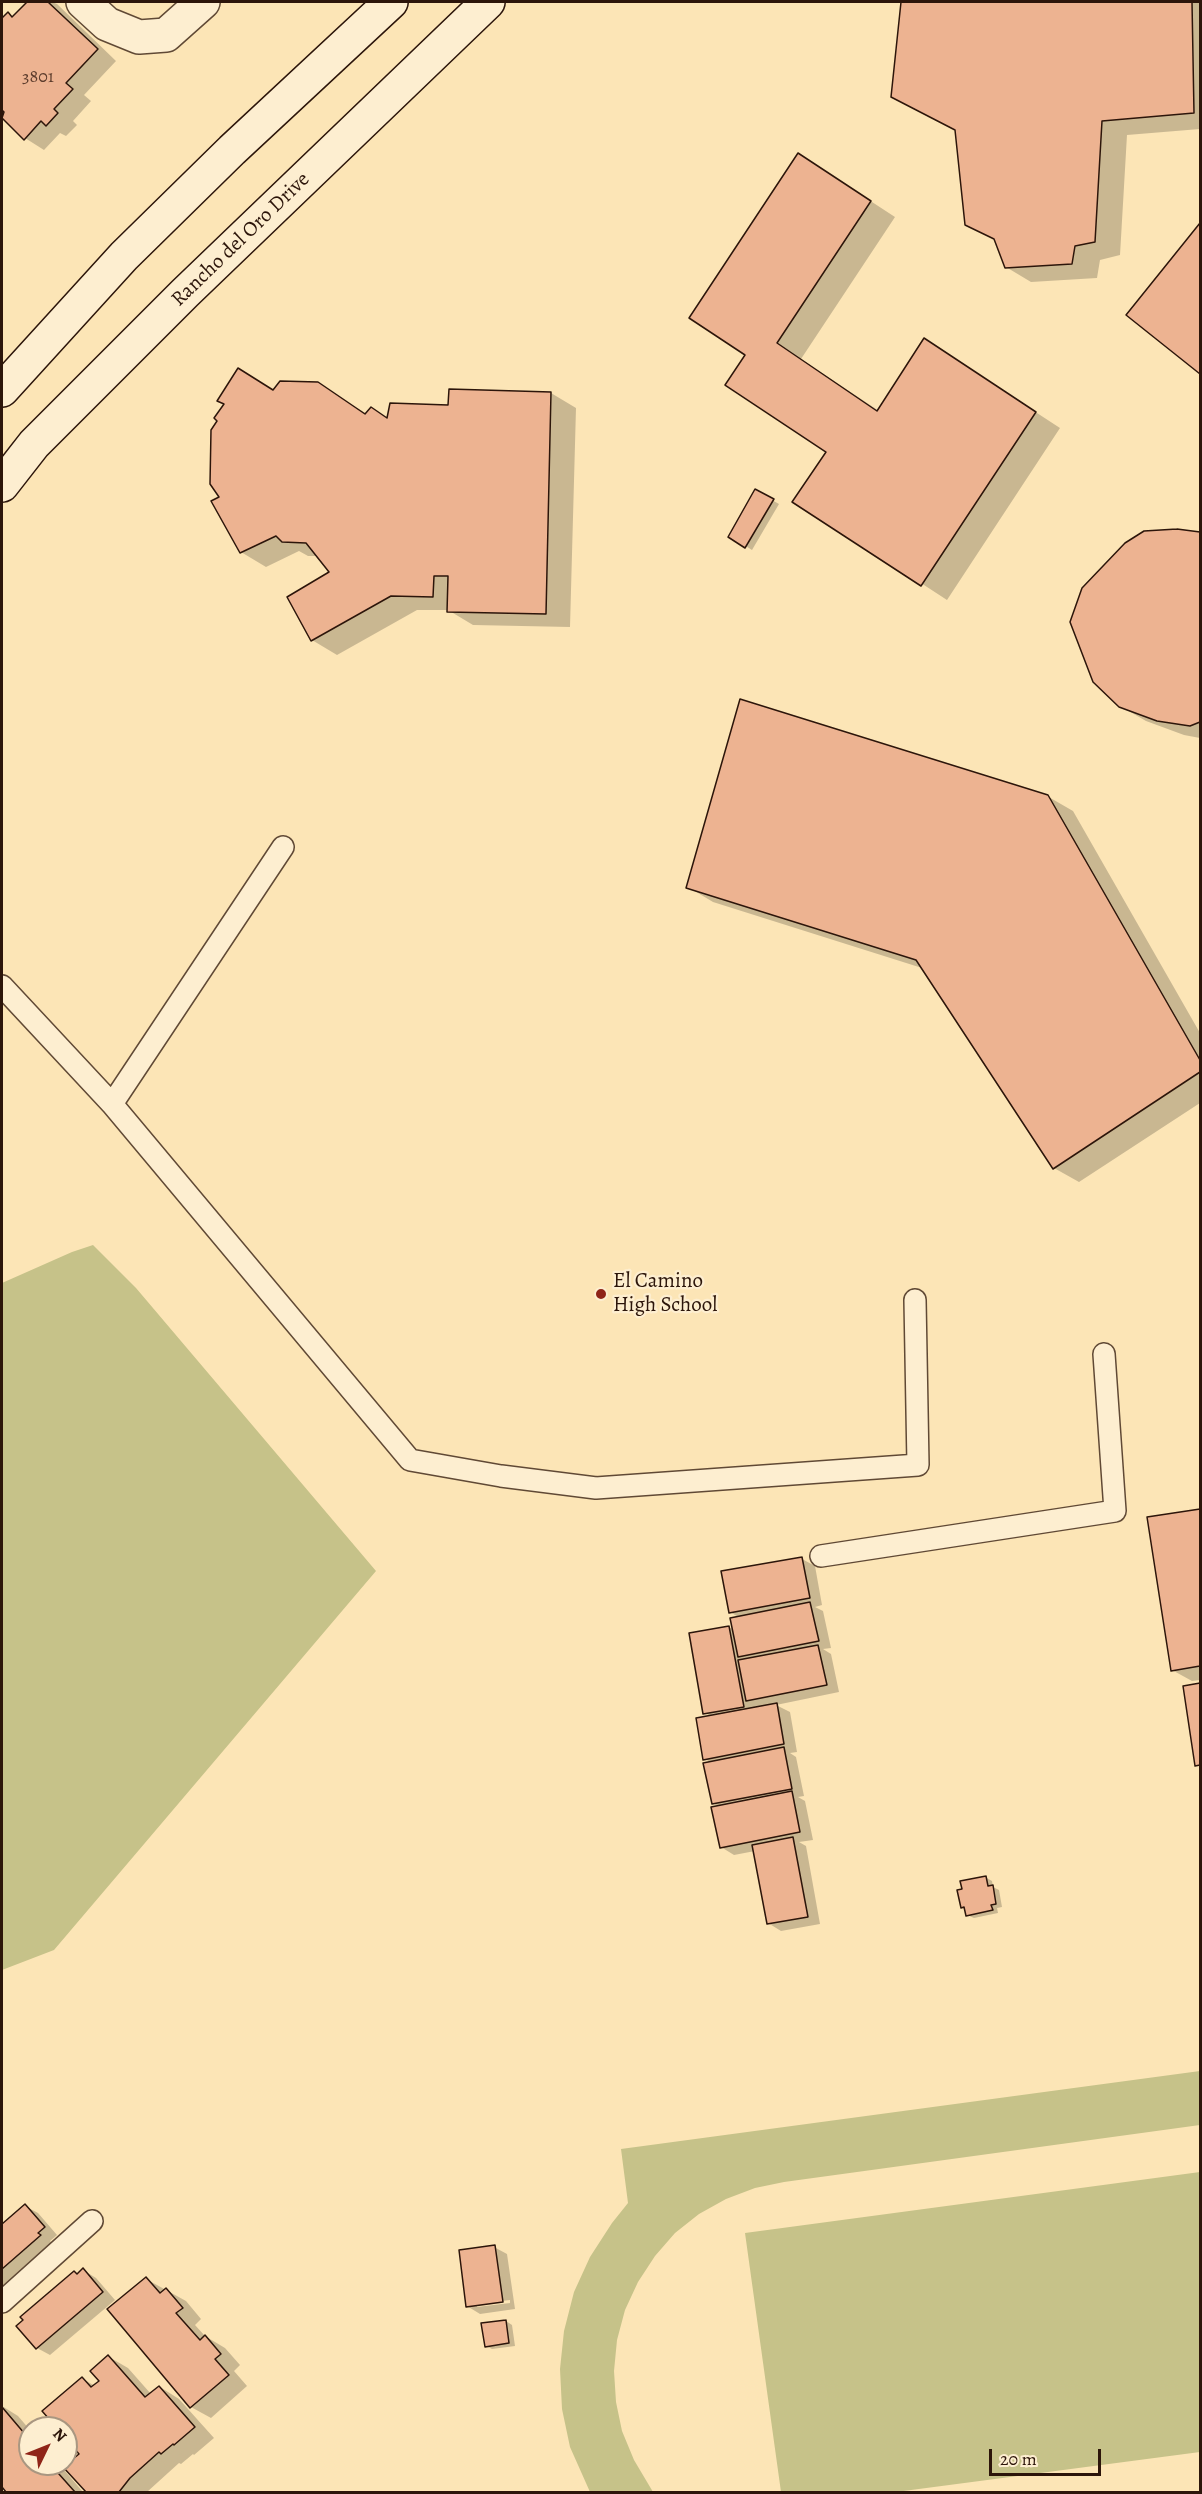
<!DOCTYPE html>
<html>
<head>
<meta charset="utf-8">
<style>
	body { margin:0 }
	#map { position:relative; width:1202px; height:2494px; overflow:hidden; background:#fce5b6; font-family:Alegreya,serif }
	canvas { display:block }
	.frame { position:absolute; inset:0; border:3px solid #2c150a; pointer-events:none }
	.north { position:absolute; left:18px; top:2416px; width:60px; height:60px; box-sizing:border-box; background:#fdeed0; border:2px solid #a99781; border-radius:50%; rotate:47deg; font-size:16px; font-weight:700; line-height:24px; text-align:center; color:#2c150a }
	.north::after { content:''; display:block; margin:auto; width:21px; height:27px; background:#8f2418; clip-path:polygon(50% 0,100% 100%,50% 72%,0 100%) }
	.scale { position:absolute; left:989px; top:2449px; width:112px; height:27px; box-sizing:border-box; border:3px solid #2c150a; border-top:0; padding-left:8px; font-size:18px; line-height:21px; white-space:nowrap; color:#2c150a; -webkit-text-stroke:4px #fdeed0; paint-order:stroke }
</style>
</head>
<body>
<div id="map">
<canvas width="1202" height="2494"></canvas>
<div class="frame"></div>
<div class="north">N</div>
<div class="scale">20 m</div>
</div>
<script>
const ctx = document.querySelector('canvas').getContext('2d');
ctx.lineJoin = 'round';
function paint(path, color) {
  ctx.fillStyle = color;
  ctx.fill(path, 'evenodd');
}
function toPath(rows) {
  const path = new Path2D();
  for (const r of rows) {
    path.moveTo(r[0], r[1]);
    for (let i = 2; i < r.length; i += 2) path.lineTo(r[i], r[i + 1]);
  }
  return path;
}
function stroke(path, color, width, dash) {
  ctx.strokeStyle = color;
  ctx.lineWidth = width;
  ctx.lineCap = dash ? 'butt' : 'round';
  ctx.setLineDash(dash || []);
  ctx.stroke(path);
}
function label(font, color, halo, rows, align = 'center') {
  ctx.font = font + ' Alegreya,serif';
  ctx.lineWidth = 4.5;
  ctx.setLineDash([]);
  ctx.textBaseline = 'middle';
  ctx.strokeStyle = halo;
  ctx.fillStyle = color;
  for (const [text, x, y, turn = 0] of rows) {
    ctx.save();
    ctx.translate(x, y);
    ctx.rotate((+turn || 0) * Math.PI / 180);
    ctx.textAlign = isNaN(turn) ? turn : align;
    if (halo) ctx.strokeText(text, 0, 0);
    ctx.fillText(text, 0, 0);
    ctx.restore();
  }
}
const green = toPath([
	[93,1245,136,1288,376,1571,54,1950,2,1970,2,1283,72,1252],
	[1200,2071,1200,2125,784,2182,755,2188,726,2199,699,2214,675,2233,655,2256,638,2282,625,2310,617,2340,614,2371,616,2402,622,2431,634,2460,653,2492,590,2492,570,2447,562,2409,560,2369,564,2331,574,2292,590,2257,612,2223,628,2203,621,2149],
	[1200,2172,1200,2452,896,2492,781,2492,745,2233]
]);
const shadow = toPath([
	[29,2,52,2,57,4,116,61,84,95,91,101,73,121,77,125,66,136,60,133,44,150,25,138,2,117,6,112,2,108,2,20,8,14,14,18],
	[902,2,1200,2,1200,129,1127,135,1120,255,1100,260,1097,278,1031,282,1006,267,997,241,966,224,957,130,893,96],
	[823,170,895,217,801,359,879,411,925,340,1060,428,947,600,795,501,828,451,747,354],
	[1200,225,1200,372,1128,315],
	[318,384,367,414,388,419,450,406,551,393,576,408,570,627,473,625,448,610,417,610,337,655,312,640,331,573,318,556,308,556,299,551,266,567,241,552,221,497,274,391],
	[756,491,779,504,752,550,730,536],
	[1177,531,1200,534,1200,738,1184,735,1146,721,1120,706],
	[1047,796,1073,811,1200,1033,1200,1103,1079,1182,1054,1168,922,968,713,902,688,887],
	[1200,1511,1200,1680,1192,1681,1172,1670,1148,1519],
	[802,1559,815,1566,822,1605,815,1607,823,1611,831,1648,823,1649,831,1654,839,1692,776,1705,790,1712,797,1752,790,1753,796,1757,804,1796,798,1797,805,1801,813,1840,799,1842,806,1846,820,1924,781,1931,768,1923,755,1851,734,1855,721,1847,719,1807,713,1803,712,1763,705,1759,712,1717,705,1713,729,1627,734,1630,740,1618,730,1612],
	[1200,1685,1200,1767,1197,1765,1184,1687],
	[985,1877,992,1881,993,1887,999,1890,1002,1907,997,1908,998,1913,974,1918,967,1915,966,1909,962,1907],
	[25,2206,38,2213,57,2235,50,2241,53,2244,2,2287,2,2226],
	[494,2247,507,2254,515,2309,480,2314,467,2306],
	[510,2300,510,2303,477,2307,477,2304],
	[83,2270,96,2278,115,2300,50,2355,37,2348,78,2275],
	[146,2279,186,2301,201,2319,195,2325,205,2336,225,2348,240,2365,234,2371,247,2386,211,2418,191,2407],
	[506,2321,512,2325,515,2346,492,2349,486,2346],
	[109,2357,128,2368,151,2394,160,2387,179,2399,214,2438,194,2455,193,2454,181,2464,179,2463,147,2492,88,2492,66,2467,81,2454,66,2436,66,2428,59,2428,83,2379,95,2386,101,2381],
	[2,2406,18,2416,30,2430,30,2464,59,2464,83,2492,8,2492,2,2486]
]);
const building = toPath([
	[27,2,48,2,98,49,66,83,73,89,54,109,58,113,46,126,41,121,24,140,2,118,4,112,2,110,2,18,8,12,12,17,27,2],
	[901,2,1192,2,1194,113,1102,121,1095,242,1075,246,1072,264,1005,268,994,239,965,225,955,130,891,97,901,2],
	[798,153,871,201,777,343,877,411,924,338,1036,412,921,586,792,502,826,452,725,385,745,355,689,318,798,153],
	[1200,223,1200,374,1126,315,1200,223],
	[238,368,273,390,280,381,318,382,365,414,371,407,387,418,390,403,448,405,449,389,551,392,546,614,447,612,448,576,434,576,433,597,391,596,311,641,287,597,329,572,306,543,282,542,276,536,240,553,211,501,219,497,210,484,211,430,217,421,214,418,224,404,217,401,238,368],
	[755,489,774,499,745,548,728,537,755,489],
	[1177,529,1200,532,1200,722,1190,726,1157,721,1119,707,1093,682,1070,622,1082,588,1125,543,1144,531,1177,529],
	[740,699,1048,795,1200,1060,1200,1072,1053,1169,916,960,686,888,740,699],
	[1200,1509,1200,1666,1171,1671,1147,1517,1200,1509],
	[802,1557,810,1598,729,1613,721,1571,802,1557],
	[810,1602,819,1641,738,1657,730,1618,810,1602],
	[729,1626,744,1707,703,1714,689,1633,729,1626],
	[818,1645,827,1685,746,1701,738,1660,818,1645],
	[1200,1683,1200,1765,1195,1766,1183,1686,1200,1683],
	[777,1703,784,1744,703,1760,696,1718,777,1703],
	[784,1747,792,1789,712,1804,703,1763,784,1747],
	[792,1791,800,1832,720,1848,711,1807,792,1791],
	[793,1837,808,1917,767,1924,752,1845,793,1837],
	[986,1876,988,1886,993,1885,996,1904,991,1905,993,1910,966,1916,964,1907,961,1908,957,1890,962,1889,960,1881,986,1876],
	[25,2204,45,2227,38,2233,41,2235,2,2269,2,2224,25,2204],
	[495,2245,503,2302,466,2307,459,2250,495,2245],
	[83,2268,103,2292,36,2349,16,2326,23,2320,20,2317,74,2271,77,2274,83,2268],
	[146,2277,160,2293,166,2288,183,2308,176,2313,200,2340,205,2335,221,2354,215,2359,229,2375,190,2408,107,2309,146,2277],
	[506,2320,509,2343,485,2347,481,2323,506,2320],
	[108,2355,145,2397,159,2386,195,2427,174,2445,173,2444,161,2454,159,2452,130,2478,119,2492,86,2492,63,2467,79,2454,66,2439,66,2428,57,2428,42,2411,82,2377,91,2387,99,2381,90,2371,108,2355],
	[2,2407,30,2440,30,2464,50,2464,75,2492,6,2492,2,2487,2,2407]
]);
const lane = toPath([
	[2,986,112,1104,283,847],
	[112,1104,410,1460,501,1476,596,1488,918,1465,915,1300],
	[821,1556,1115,1511,1104,1354],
	[2,2302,92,2221]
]);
const street = toPath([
	[83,2,107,24,139,37,166,35,203,2]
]);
const secondary = toPath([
	[2,390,124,256,232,150,391,2],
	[2,485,34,444,185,293,488,2]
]);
const markers = [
	[601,1294,6,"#8f2418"]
];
const numberNames = [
	["3801",38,78]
];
const streetNames = [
	["Rancho del Oro Drive",241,240,-44]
];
const poiNames = [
	["El Camino",613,1282],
	["High School",613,1306]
];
paint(green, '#c6c289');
paint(shadow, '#0003');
paint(building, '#edb391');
stroke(building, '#2c150a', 1.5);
stroke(lane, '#604935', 24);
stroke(street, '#604935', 36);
stroke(secondary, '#2c150a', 36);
stroke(lane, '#fdeed0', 21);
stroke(street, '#fdeed0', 33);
stroke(secondary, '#fdeed0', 33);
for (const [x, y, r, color] of markers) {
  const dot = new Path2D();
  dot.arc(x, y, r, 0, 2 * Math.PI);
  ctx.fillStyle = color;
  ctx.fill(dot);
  stroke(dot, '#fdeed0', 2);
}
label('18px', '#5c3c2c', null, numberNames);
label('21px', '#2c150a', '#fdeed0', streetNames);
label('21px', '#2c150a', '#fdeed0', poiNames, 'left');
</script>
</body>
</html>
